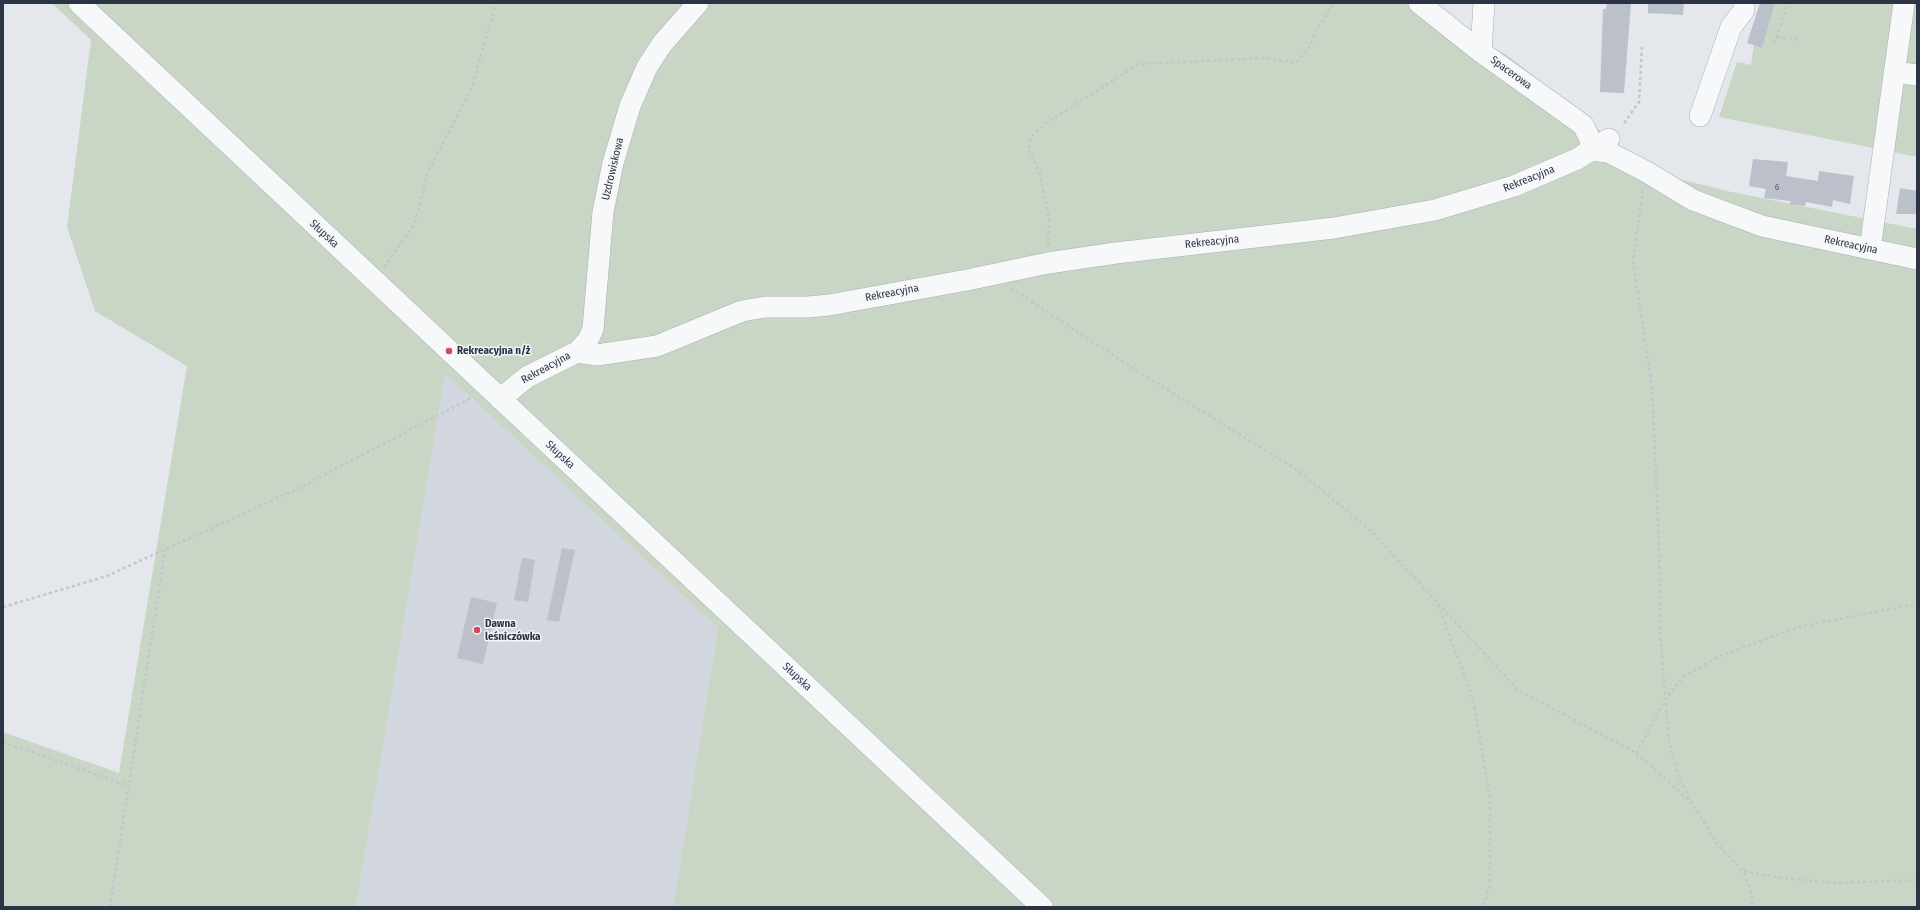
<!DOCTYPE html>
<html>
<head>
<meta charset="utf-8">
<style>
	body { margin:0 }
	#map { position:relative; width:1920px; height:910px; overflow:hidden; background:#e4e7ec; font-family:"Fira Sans Condensed",sans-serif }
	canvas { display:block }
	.frame { position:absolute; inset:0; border:4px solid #2b3445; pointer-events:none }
</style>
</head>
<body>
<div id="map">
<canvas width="1920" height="910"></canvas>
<div class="frame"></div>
</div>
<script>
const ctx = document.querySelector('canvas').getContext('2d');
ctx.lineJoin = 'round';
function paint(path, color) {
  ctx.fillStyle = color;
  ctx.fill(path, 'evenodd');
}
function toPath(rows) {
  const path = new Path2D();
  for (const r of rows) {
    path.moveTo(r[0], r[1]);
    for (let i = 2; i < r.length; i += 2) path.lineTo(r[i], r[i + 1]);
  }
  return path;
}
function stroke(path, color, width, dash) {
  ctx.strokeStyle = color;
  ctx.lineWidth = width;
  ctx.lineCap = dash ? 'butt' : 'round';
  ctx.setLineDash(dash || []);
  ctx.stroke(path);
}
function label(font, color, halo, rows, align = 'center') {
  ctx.font = font + ' "Fira Sans Condensed",sans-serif';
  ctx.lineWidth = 3;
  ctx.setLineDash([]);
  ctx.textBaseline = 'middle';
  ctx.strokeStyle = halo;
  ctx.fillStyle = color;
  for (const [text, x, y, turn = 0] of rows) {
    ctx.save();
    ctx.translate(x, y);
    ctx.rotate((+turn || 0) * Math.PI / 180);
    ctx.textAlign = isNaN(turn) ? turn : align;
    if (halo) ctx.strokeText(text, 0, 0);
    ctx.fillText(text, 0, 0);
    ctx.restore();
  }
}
const built = toPath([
	[445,372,718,628,673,907,356,907]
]);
const green = toPath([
	[52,3,1429,3,1475,40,1505,54,1574,107,1617,147,1679,179,1727,191,1917,229,1917,907,673,907,718,628,445,373,356,907,3,907,3,732,119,773,187,366,95,311,67,227,91,40],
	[1760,3,1917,3,1917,157,1719,117,1737,62,1751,65]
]);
const building = toPath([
	[1607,3,1631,3,1624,93,1600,92,1603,9,1606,9],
	[1648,3,1684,3,1683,15,1648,13],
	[1760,3,1775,3,1762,48,1747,43],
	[1753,159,1788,162,1786,176,1818,181,1819,171,1854,176,1850,204,1833,200,1832,207,1806,202,1805,206,1790,204,1790,201,1764,198,1766,189,1749,186],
	[1900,188,1917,191,1917,214,1896,214],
	[562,548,575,550,559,622,547,620],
	[522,558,535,560,528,602,514,600],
	[471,597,497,603,483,664,457,658]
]);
const path = toPath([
	[1777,37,1800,40],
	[1774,43,1788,3],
	[1624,123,1639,102,1642,45],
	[1643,190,1633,261,1652,387,1659,544,1660,633,1669,741,1678,776,1692,803,1718,845,1743,871,1752,894,1752,907],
	[1048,246,1049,218,1040,174,1028,148,1031,137,1045,124,1139,64,1268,58,1296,63,1309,48,1317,29,1334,3],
	[384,267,414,225,429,170,472,87,496,3],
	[1011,288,1137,371,1299,471,1372,532,1518,690,1636,753,1692,803],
	[1438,605,1473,699,1490,796,1490,885,1483,907],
	[3,607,107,576,297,489,473,397],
	[3,742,129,786],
	[1636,753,1665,700,1684,676,1720,656,1802,626,1917,604],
	[1744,871,1774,877,1835,883,1917,880],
	[110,907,165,550]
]);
const minor = toPath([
	[79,3,1042,907],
	[1419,3,1481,52,1583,125,1590,139,1591,150],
	[1481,52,1484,3],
	[1894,72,1917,75],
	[1700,116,1731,27,1744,10,1744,3],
	[1591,150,1608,152,1645,171,1693,200,1762,226,1917,259],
	[1870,249,1904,3],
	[577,352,588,340,593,329,603,212,613,163,630,106,647,67,662,44,698,3],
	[500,399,527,377,577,352,597,355,657,346,742,311,765,307,808,307,829,305,967,280,1048,263,1116,253,1334,228,1435,210,1514,186,1577,159,1609,139]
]);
const markers = [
	[449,351,4,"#d1495b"],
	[477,630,4,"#d1495b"]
];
const numberNames = [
	["6",1777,187]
];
const streetNames = [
	["Spacerowa",1511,73,36],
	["Uzdrowiskowa",613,169,-77],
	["Rekreacyjna",1529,179,-22],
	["Słupska",324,234,43],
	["Rekreacyjna",1212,242,-6],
	["Rekreacyjna",1851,245,12],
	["Rekreacyjna",892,293,-11],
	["Rekreacyjna",546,368,-29],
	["Słupska",560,455,43],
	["Słupska",797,677,43]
];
const poiNames = [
	["Rekreacyjna n/ż",457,351],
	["Dawna",485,624],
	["leśniczówka",485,637]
];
paint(built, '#d2d6de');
paint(green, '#c9d6c5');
paint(building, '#bbc0ca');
stroke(minor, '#a9aeb7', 22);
stroke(path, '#c2c5cb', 2.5, [3, 3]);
stroke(minor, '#f7f8fa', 21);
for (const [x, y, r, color] of markers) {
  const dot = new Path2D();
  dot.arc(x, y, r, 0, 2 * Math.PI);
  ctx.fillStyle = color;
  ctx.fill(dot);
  stroke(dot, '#f4f6f9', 1.5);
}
label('9px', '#4f5766', null, numberNames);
label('11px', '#2b3445', '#f4f6f9', streetNames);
label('bold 11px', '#2b3445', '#f4f6f9', poiNames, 'left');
</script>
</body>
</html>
